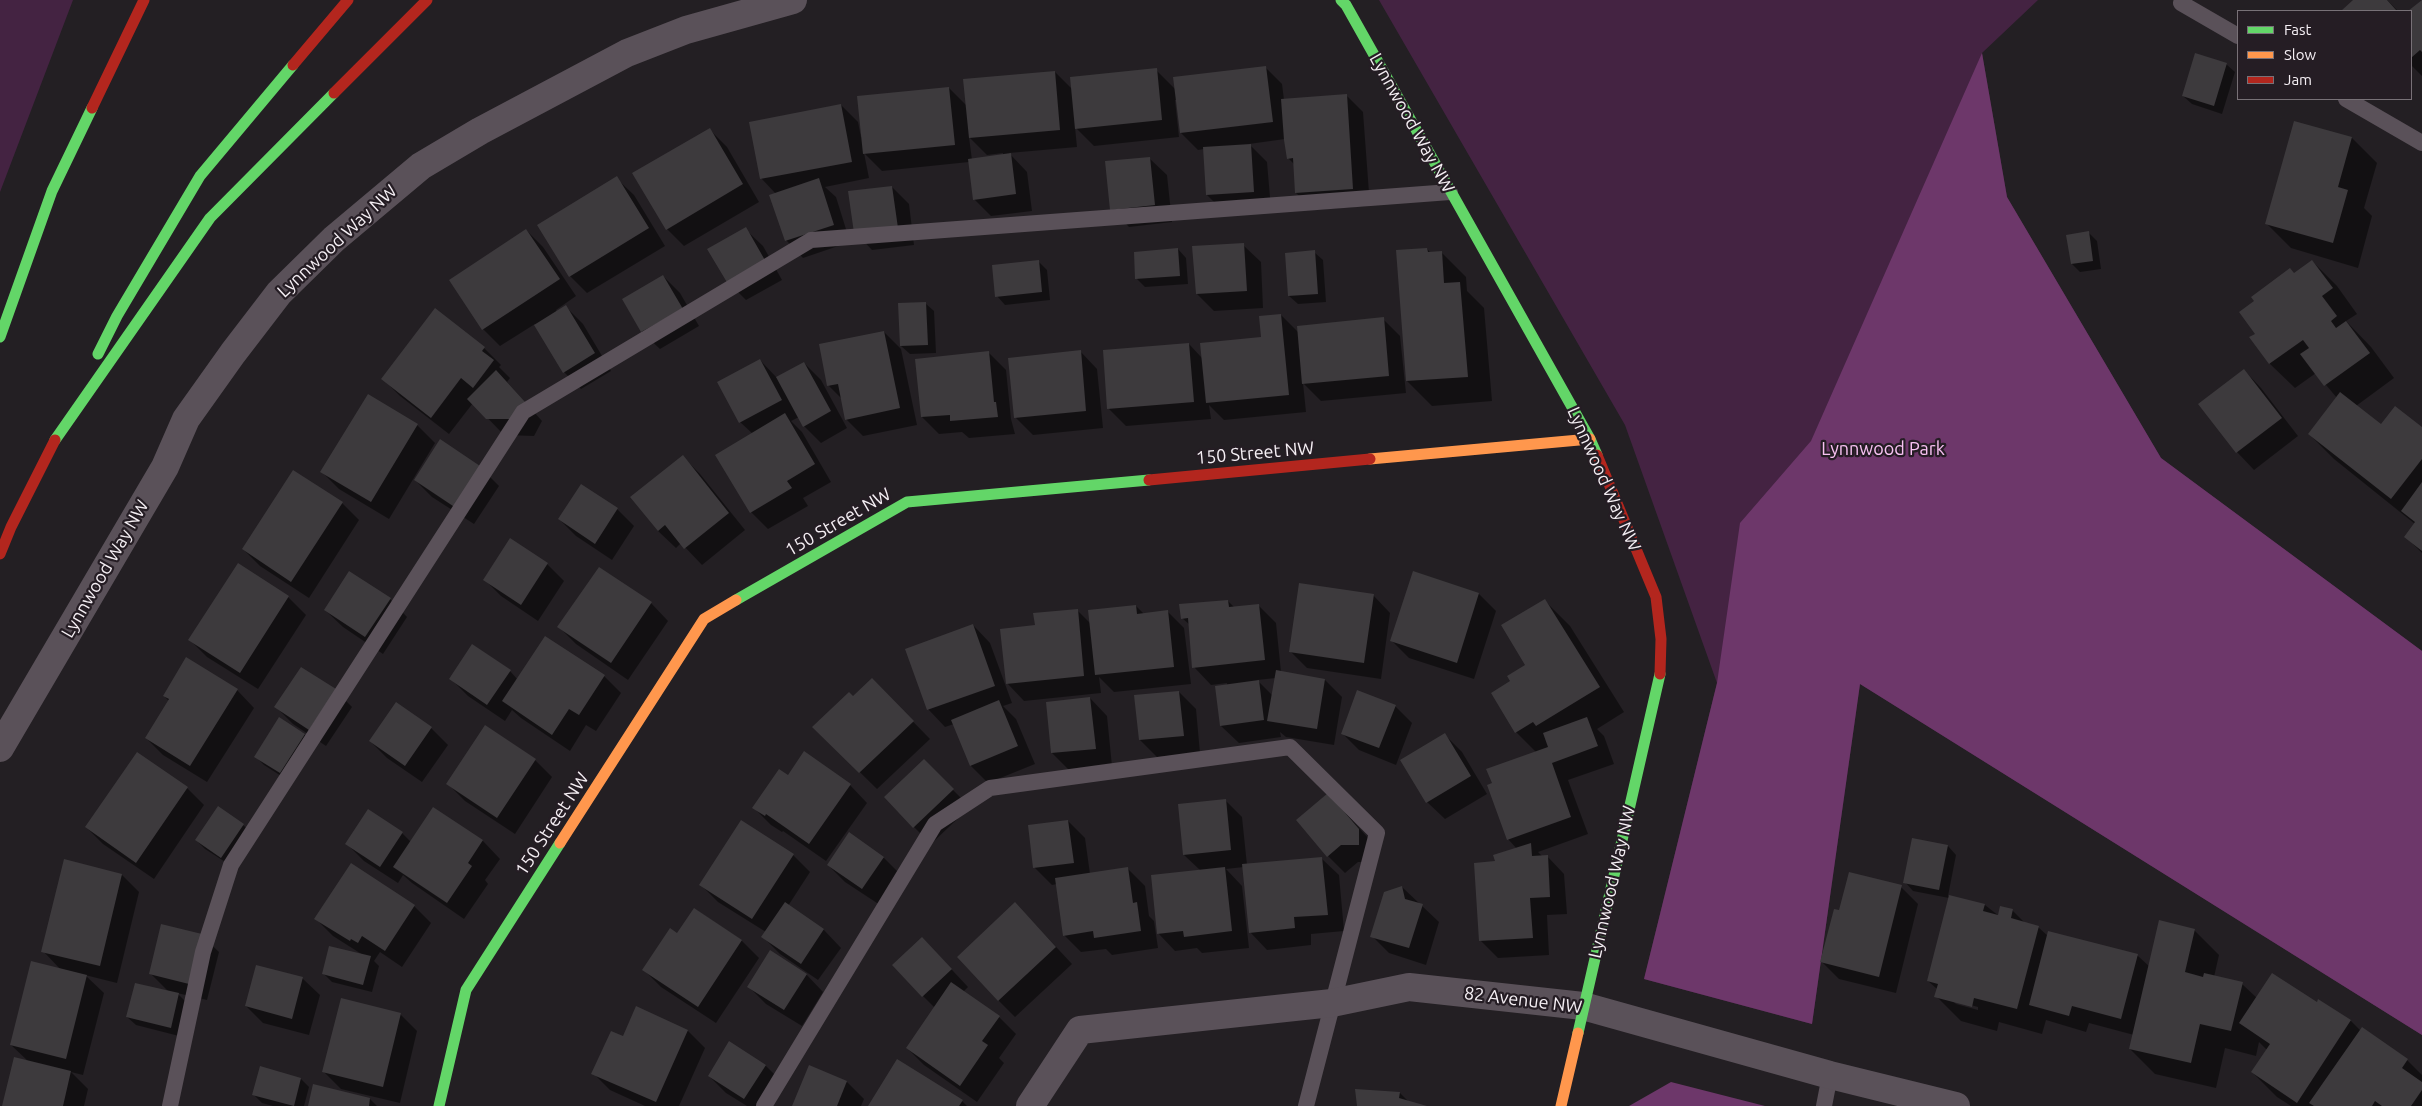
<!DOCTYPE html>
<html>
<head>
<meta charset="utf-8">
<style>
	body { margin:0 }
	#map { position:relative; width:2422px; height:1106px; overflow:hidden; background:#231f23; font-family:Ubuntu,sans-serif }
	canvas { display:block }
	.legend { position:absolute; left:2237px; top:10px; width:175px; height:90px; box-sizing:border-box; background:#251d24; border:1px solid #787177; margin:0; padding:6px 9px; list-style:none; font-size:15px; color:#f5eff4 }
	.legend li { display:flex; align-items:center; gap:10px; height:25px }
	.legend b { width:25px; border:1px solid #787177 }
</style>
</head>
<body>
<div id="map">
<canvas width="2422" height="1106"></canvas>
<ul class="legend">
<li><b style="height:6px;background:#63d668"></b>Fast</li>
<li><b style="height:6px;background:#ff974d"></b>Slow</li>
<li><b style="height:6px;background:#b3261e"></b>Jam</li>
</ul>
</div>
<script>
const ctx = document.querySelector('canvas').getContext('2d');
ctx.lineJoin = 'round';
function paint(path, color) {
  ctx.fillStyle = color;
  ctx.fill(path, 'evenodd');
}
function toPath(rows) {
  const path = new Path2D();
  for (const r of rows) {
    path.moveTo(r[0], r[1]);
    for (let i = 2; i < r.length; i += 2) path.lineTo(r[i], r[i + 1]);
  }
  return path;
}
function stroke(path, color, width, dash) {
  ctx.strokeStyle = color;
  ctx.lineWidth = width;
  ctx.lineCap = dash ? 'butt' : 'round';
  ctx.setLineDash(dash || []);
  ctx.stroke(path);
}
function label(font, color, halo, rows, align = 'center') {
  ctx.font = font + ' Ubuntu,sans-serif';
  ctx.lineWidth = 4.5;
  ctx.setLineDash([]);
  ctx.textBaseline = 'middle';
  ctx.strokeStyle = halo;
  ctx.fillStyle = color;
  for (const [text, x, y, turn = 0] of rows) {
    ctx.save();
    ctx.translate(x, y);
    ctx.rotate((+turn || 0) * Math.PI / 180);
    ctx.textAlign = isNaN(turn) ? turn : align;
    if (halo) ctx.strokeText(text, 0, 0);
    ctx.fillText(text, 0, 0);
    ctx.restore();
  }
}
const green = toPath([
	[0,0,73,0,0,192],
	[1379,0,2038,0,1982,53,2007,197,2161,458,2422,651,2422,1035,1860,684,1812,1024,1644,979,1717,683,1625,425]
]);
const forest = toPath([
	[1982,53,2007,197,2161,458,2422,651,2422,1035,1860,684,1812,1024,1644,979,1717,683,1740,523,1811,441],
	[1671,1082,1765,1106,1629,1106]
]);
const shadow = toPath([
	[2355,0,2387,0,2398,11,2343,11],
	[2422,1,2422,76,2411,65,2410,11],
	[2226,64,2235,72,2222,114,2192,104,2183,96],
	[1265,67,1282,84,1284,100,1346,95,1363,112,1370,206,1314,210,1296,193,1294,164,1288,158,1285,139,1249,144,1267,162,1271,209,1224,212,1207,195,1204,149,1198,150,1181,133,1177,100,1175,100,1179,137,1094,146,1075,127,1077,147,1009,153,1027,172,1032,211,991,216,974,199,969,162,882,171,864,153,869,178,825,187,836,197,850,242,803,258,786,240,776,194,761,178,841,105,858,122,861,137,949,88,967,106,1055,72,1073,90,1156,70,1176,90],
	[969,137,987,155,1003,153,1003,155,972,160],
	[2295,122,2352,138,2377,163,2364,208,2372,216,2358,268,2291,248,2266,223],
	[710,130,727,147,759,202,684,246,667,229],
	[1149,158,1167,175,1172,222,1129,227,1112,209],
	[616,178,634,195,665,246,587,293,570,276],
	[892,187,909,204,914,245,872,250,855,232],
	[745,229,763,246,782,280,746,300,729,283],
	[526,230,543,247,576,296,556,310,557,312,566,307,583,324,611,371,581,389,564,372,535,324,500,346,483,329],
	[2088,232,2097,241,2101,269,2080,272,2072,264,2067,236],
	[1243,245,1261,262,1263,308,1214,311,1197,294],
	[1178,249,1186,258,1188,284,1145,287,1137,279],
	[1427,249,1431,253,1441,252,1466,277,1467,291,1484,308,1492,401,1432,406,1407,381],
	[1314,252,1323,260,1326,302,1298,304,1289,296],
	[1038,261,1047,270,1050,300,1005,305,997,296],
	[2312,261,2337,286,2357,314,2346,321,2371,347,2394,378,2356,406,2381,425,2422,429,2422,553,2406,537,2415,524,2334,459,2309,434,2337,398,2316,373,2295,388,2270,364,2251,338,2256,334,2295,274],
	[663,276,680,293,699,326,660,349,642,332,623,299],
	[925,303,934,311,936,353,910,354,901,346],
	[1281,315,1299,333,1383,319,1400,336,1406,393,1321,401,1303,383,1306,412,1224,420,1209,405,1211,419,1126,426,1109,409,1189,344,1202,358,1262,338],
	[884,332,901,349,917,425,863,436,846,419,842,399,829,386],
	[484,348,501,365,499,367,510,378,507,382,542,421,534,436,504,435,473,403,449,434,400,396,383,379],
	[1080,351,1097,369,1103,428,1033,435,1016,418],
	[989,353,1006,370,1011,419,1015,434,969,438,962,432,939,434,922,417],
	[760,360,777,378,804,363,821,380,847,428,821,443,804,426,799,417,791,421,802,432,831,482,803,498,808,506,768,529,751,512,753,434,740,422],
	[2244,370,2261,388,2298,436,2254,470,2237,452,2200,404],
	[368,396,417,425,435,443,389,519,339,489,322,472],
	[683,457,700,474,745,530,702,565,681,543,676,548,658,531],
	[482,469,499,486,474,524,432,497,415,480],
	[581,485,617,509,634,526,612,560,576,536,559,519],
	[342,503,359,520,309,598,260,566,243,549],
	[510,540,547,564,564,581,538,621,501,596,484,579],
	[238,565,288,597,306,615,258,689,207,657,190,640],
	[599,568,651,603,668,621,628,680,576,644,559,627],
	[1479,594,1496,611,1474,679,1409,658,1392,641],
	[1373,595,1390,613,1381,679,1307,668,1290,651],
	[390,599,407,617,383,654,343,627,325,610],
	[1228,601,1235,608,1259,606,1276,623,1281,672,1325,680,1342,697,1334,745,1286,737,1280,732,1281,737,1239,743,1221,726,1227,683,1211,685,1194,667,1190,625,1182,618],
	[1276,678,1273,696,1257,680],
	[1545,601,1570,626,1624,712,1597,729,1604,736,1614,764,1568,780,1588,834,1538,852,1543,857,1547,856,1564,874,1567,914,1547,915,1549,955,1498,958,1481,941,1497,862,1517,849,1508,839,1493,784,1536,752,1516,732,1492,694,1512,682,1527,666],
	[1136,606,1144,614,1167,611,1184,628,1191,684,1114,692,1099,677,1101,693,1024,701,1007,683,1077,610,1091,624],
	[973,625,990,643,1012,703,1003,706,1016,719,1035,764,988,783,971,766,954,724,945,727,928,709],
	[546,638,604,676,621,693,596,731,586,725,570,751,521,718,512,710,505,721,468,696,451,679,510,671,518,680],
	[237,690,254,708,207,782,163,755,146,738,169,701,164,696],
	[335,690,352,707,326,746,293,724,276,707],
	[1179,692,1196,709,1200,753,1157,757,1140,740],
	[889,697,930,739,877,789,814,727,853,698],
	[1090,698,1107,716,1112,766,1069,770,1052,753],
	[1395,706,1412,723,1396,765,1359,750,1342,733],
	[486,727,535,760,552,777,515,834,465,801,448,784],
	[431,728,448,745,422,782,387,758,370,741],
	[302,732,313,743,289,781,264,765,256,757],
	[1445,735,1462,752,1487,794,1445,819,1427,802],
	[804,753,850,785,867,803,826,861,783,831,782,832,771,825,754,808,788,776],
	[941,778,970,807,931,844,914,827],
	[187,788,204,805,154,879,103,844,86,827],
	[1225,800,1242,817,1247,865,1321,858,1339,875,1344,931,1311,934,1311,945,1267,950,1250,932,1244,867,1226,869,1242,886,1249,948,1202,953,1197,948,1175,951,1158,933,1201,871,1184,855],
	[433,808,483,841,500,859,485,880,488,884,464,919,412,883,403,875,398,883,364,861,347,844,402,833,411,842],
	[1345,812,1376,847,1376,862,1358,862,1345,873,1328,856],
	[1068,821,1085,838,1090,874,1128,869,1145,886,1149,916,1154,921,1158,948,1112,955,1106,949,1081,952,1064,935,1057,884,1052,885,1035,868,1029,826],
	[243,825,252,833,230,865,205,849,196,840],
	[849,834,884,858,901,875,880,905,845,882,828,865],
	[1948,846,1956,855,1948,896,1985,905,1999,916,2012,910,2025,923,2038,927,2048,936,2049,933,2138,956,2150,967,2194,930,2219,955,2214,977,2242,984,2257,998,2317,1003,2319,1000,2351,1021,2361,1031,2407,1060,2422,1075,2422,1106,2291,1106,2277,1097,2252,1072,2267,1050,2259,1042,2256,1056,2225,1048,2216,1088,2155,1074,2130,1049,2134,1035,2089,1023,2086,1032,2046,1020,2042,1034,1999,1022,1997,1031,1961,1021,1936,996,1937,989,1928,981,1949,898,1913,891,1905,882],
	[1952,1000,1978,1007,1978,1010,1956,1004],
	[793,855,810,872,788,906,824,930,841,948,818,980,780,954,763,937,766,932,718,902,701,885],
	[122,875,139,892,117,983,85,975,104,993,83,1075,71,1072,88,1089,84,1106,3,1106,29,1062,11,1045,61,970,43,951],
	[1402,887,1439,922,1426,965,1389,953,1372,936],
	[1901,887,1918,904,1896,993,1839,979,1822,962],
	[414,906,431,923,402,967,380,952,374,961,379,966,372,992,332,982,323,973,363,955,333,936,316,919],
	[695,909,742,941,759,958,716,1023,661,987,644,970,678,935],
	[1032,921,1072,964,1015,1017,998,1000],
	[201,935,219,952,207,1000,177,993,187,1003,179,1036,136,1025,127,1017,169,992,150,973],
	[939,956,968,987,963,992,999,1017,1016,1034,999,1058,1004,1063,977,1102,924,1065,907,1048,935,1008,923,996],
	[805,973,823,992,802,1026,766,1004,749,987],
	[302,978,320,995,309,1035,263,1023,246,1006],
	[400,1014,417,1031,400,1103,341,1089,324,1072],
	[688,1031,705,1048,679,1106,645,1106,610,1090,593,1073,623,1038],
	[730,1043,766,1066,783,1083,768,1106,747,1106,726,1093,709,1076],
	[301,1079,309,1087,304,1106,273,1106,262,1103,253,1094],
	[847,1082,864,1099,861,1106,793,1106],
	[1400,1093,1409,1102,1424,1106,1358,1106],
	[370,1099,377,1106,309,1106],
	[962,1101,967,1106,870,1106]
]);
const building = toPath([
	[2353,0,2387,0,2397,11,2341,11],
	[2422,0,2422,52,2420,50,2411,58,2411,11,2408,11],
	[2195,53,2227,63,2214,106,2182,96],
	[1266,66,1273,122,1180,133,1173,77],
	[1157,68,1162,120,1075,129,1070,77],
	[1055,71,1060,130,969,138,963,79],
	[949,87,955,145,863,154,857,96],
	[1347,94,1353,189,1295,193,1293,158,1287,159,1284,140,1281,99],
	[841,104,852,162,760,179,749,122],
	[2294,121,2352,137,2338,187,2348,190,2333,243,2265,224],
	[710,128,743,184,666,230,632,173],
	[1251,144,1254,192,1206,195,1203,147],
	[1011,153,1016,194,973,200,968,159],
	[1150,157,1155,205,1110,210,1105,161],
	[617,176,649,228,569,277,537,225],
	[819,178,834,225,785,241,769,195],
	[892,186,898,228,854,233,848,191],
	[746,227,766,262,728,284,707,249],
	[526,229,560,279,482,330,449,280],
	[2089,231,2093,261,2071,264,2066,235],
	[1244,243,1247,291,1196,294,1192,246],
	[1178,248,1180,276,1135,279,1134,252],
	[1427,248,1428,252,1442,251,1444,283,1460,282,1468,377,1406,381,1396,250],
	[1315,250,1318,294,1288,296,1285,253],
	[1039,260,1042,292,995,297,992,265],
	[2312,260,2333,288,2322,296,2337,316,2331,321,2336,328,2346,321,2370,353,2324,386,2300,354,2309,348,2303,340,2269,364,2249,337,2255,334,2239,312,2254,301,2251,297,2290,268,2294,273],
	[663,275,683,309,641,332,622,299],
	[926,302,928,345,900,346,898,303],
	[566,305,595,353,563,373,534,325],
	[435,308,485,347,482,351,494,360,473,388,461,378,431,418,381,379],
	[1281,314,1289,395,1206,403,1200,343,1261,337,1259,316],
	[1384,317,1389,376,1302,384,1297,326],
	[884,331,900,408,845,420,838,384,827,386,819,344],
	[1189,343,1194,402,1107,409,1103,350],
	[1081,350,1086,411,1014,418,1008,358],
	[989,351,994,402,996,402,998,417,950,421,950,415,921,417,915,359],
	[760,359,782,400,739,423,717,382],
	[804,362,831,411,803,427,776,377],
	[2244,369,2282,418,2236,453,2198,404],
	[496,370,526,403,516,419,486,419,467,399],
	[2340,392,2381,424,2395,406,2422,427,2422,459,2391,499,2308,434],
	[368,394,418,424,371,502,320,472],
	[785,413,815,464,787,481,792,488,750,513,715,455],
	[440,439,483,468,456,508,414,480],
	[683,455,729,513,684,549,665,525,658,531,630,497],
	[293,470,343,502,291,582,242,549],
	[2422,482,2422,551,2404,537,2415,522,2401,511],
	[581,484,618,508,595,544,558,519],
	[510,538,548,563,521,605,483,580],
	[238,563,289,596,240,673,188,640],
	[599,567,652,602,611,663,557,627],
	[349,571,391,598,365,637,324,610],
	[1413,571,1479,593,1457,663,1390,641],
	[1299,583,1374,594,1364,663,1289,652],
	[1545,599,1600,687,1536,726,1533,722,1515,733,1491,693,1510,681,1507,676,1525,665,1501,625],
	[1228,600,1229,607,1259,604,1265,660,1192,668,1188,618,1181,619,1179,604],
	[1136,605,1137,614,1168,610,1174,667,1095,675,1088,610],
	[1078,609,1084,676,1006,684,1000,629,1035,625,1033,613],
	[973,624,995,686,927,710,905,649],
	[545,636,605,675,579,715,569,709,552,735,502,701],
	[472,644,511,670,487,705,449,679],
	[186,657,238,689,190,766,145,738,169,699,163,696],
	[301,667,336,689,309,730,274,707],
	[1276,670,1325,679,1317,729,1267,721],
	[872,678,914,721,859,773,812,727,849,692,853,696],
	[1259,680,1264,720,1220,726,1215,686],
	[1357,690,1396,705,1379,748,1341,734],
	[1179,691,1184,736,1139,740,1134,695],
	[1090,697,1096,749,1051,753,1046,702],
	[999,700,1018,746,970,766,951,720],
	[396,702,432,727,405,766,369,741],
	[279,717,305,734,280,773,254,757],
	[1587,717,1598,746,1552,763,1571,817,1507,840,1487,785,1492,783,1486,769,1548,747,1543,733],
	[485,725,536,759,497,818,446,784],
	[1445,733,1471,776,1426,803,1400,760],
	[804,751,851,784,809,844,766,814,765,816,752,808,779,769,788,775],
	[137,752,188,787,136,863,85,827],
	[924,759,954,789,913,828,884,797],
	[1328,793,1359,829,1359,845,1341,845,1327,857,1296,820],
	[1226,799,1231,850,1183,855,1178,804],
	[218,806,244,824,221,858,195,840],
	[433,807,483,840,468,863,472,866,447,903,393,867],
	[368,809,403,832,380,867,345,844],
	[741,820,794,854,752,919,699,885],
	[1068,820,1074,863,1033,868,1028,825],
	[849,832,884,857,862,889,827,865],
	[1912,838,1948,845,1939,890,1903,883],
	[1531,843,1532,856,1548,855,1550,897,1530,898,1533,938,1479,941,1474,863,1495,861,1493,855],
	[1322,857,1328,915,1294,917,1295,928,1249,933,1242,864],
	[64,859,122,874,100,966,41,952],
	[351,863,415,905,385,951,362,936,358,943,351,939,350,941,314,919],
	[1128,867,1133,903,1137,902,1141,931,1094,938,1093,931,1063,936,1055,878],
	[1225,867,1232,931,1184,937,1183,931,1157,934,1151,875],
	[1849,872,1902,885,1879,977,1820,962,1834,909,1839,910],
	[1402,886,1405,899,1423,904,1409,948,1370,937,1384,892],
	[1949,895,1985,904,1983,911,1998,915,2000,906,2013,909,2011,918,2039,926,2017,1009,1974,998,1972,1007,1934,997,1938,984,1927,981],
	[785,902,824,929,801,964,761,937],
	[1015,902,1056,947,998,1001,957,957],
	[694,908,742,940,698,1007,642,970,670,928,677,933],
	[2159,920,2195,929,2185,972,2203,977,2204,973,2243,982,2231,1031,2200,1024,2191,1063,2129,1049],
	[161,924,202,934,189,984,149,974],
	[2048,931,2138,954,2121,1019,2072,1006,2069,1016,2029,1005],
	[922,937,952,969,922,997,892,965],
	[329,946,371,956,363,985,322,974],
	[770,950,807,974,784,1010,747,987],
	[31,961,87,975,66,1059,10,1045],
	[256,965,303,977,292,1019,245,1006],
	[2272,973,2317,1002,2318,999,2351,1020,2297,1103,2251,1072,2270,1044,2239,1023],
	[951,982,1000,1016,982,1041,988,1045,960,1086,906,1048],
	[135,983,179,993,171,1028,126,1017],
	[341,998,401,1013,383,1087,322,1072],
	[636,1006,688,1030,656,1102,591,1074,611,1031,623,1036],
	[2362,1027,2408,1059,2402,1068,2422,1082,2422,1090,2411,1106,2382,1106,2375,1101,2372,1106,2314,1106,2309,1103],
	[729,1041,766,1065,744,1099,708,1076],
	[14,1057,71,1071,63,1106,2,1106],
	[897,1059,963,1100,959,1106,868,1106],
	[809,1065,847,1081,837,1106,792,1106],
	[260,1066,301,1078,294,1106,252,1095],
	[313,1084,370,1098,369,1106,308,1106],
	[1355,1089,1400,1092,1399,1098,1427,1106,1357,1106]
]);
const lane = toPath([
	[2182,0,2181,3,2238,36],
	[2346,99,2422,143],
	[170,1106,203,952,231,865,523,412,811,240,1450,192],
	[764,1106,935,824,990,788,1290,747,1377,833,1306,1106],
	[1824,1106,1830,1075]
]);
const street = toPath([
	[0,748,165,467,186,419,233,353,279,293,334,239,421,166,480,131,627,53,686,30,793,0],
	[1030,1106,1080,1030,1332,1003,1409,987,1583,1006,1830,1075,1956,1106]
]);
const fast = toPath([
	[1341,0,1346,5,1590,439,1597,455],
	[0,337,52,191,92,108],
	[98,354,117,316,200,176,293,65],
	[55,440,210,218,334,93],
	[736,600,907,502,1149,480],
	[1578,1033,1660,674],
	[439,1106,466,990,560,843]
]);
const slow = toPath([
	[1370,459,1590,439],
	[560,843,704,619,736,600],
	[1561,1106,1578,1033]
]);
const jam = toPath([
	[293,65,348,0],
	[334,93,427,0],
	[92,108,144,0],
	[1597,455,1656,597,1661,639,1660,674],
	[1149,480,1370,459],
	[0,554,11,527,55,440]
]);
const streetNames = [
	["Lynnwood Way NW",1412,123,61],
	["Lynnwood Way NW",337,241,-43],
	["150 Street NW",1255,453,-5],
	["Lynnwood Way NW",1604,479,66],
	["150 Street NW",838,522,-30],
	["Lynnwood Way NW",105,569,-60],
	["150 Street NW",552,824,-57],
	["Lynnwood Way NW",1612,882,-77],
	["82 Avenue NW",1523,1000,7]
];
const parkNames = [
	["Lynnwood Park",1883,449]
];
paint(green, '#442342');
paint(forest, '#6d376a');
paint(shadow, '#0007');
paint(building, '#3d3a3d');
stroke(lane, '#5a5159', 16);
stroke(street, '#5a5159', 28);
stroke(fast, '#63d668', 11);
stroke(slow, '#ff974d', 11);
stroke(jam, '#b3261e', 11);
label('18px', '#f5eff4', '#251d24', streetNames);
label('18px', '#f8c1f2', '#251d24', parkNames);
</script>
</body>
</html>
